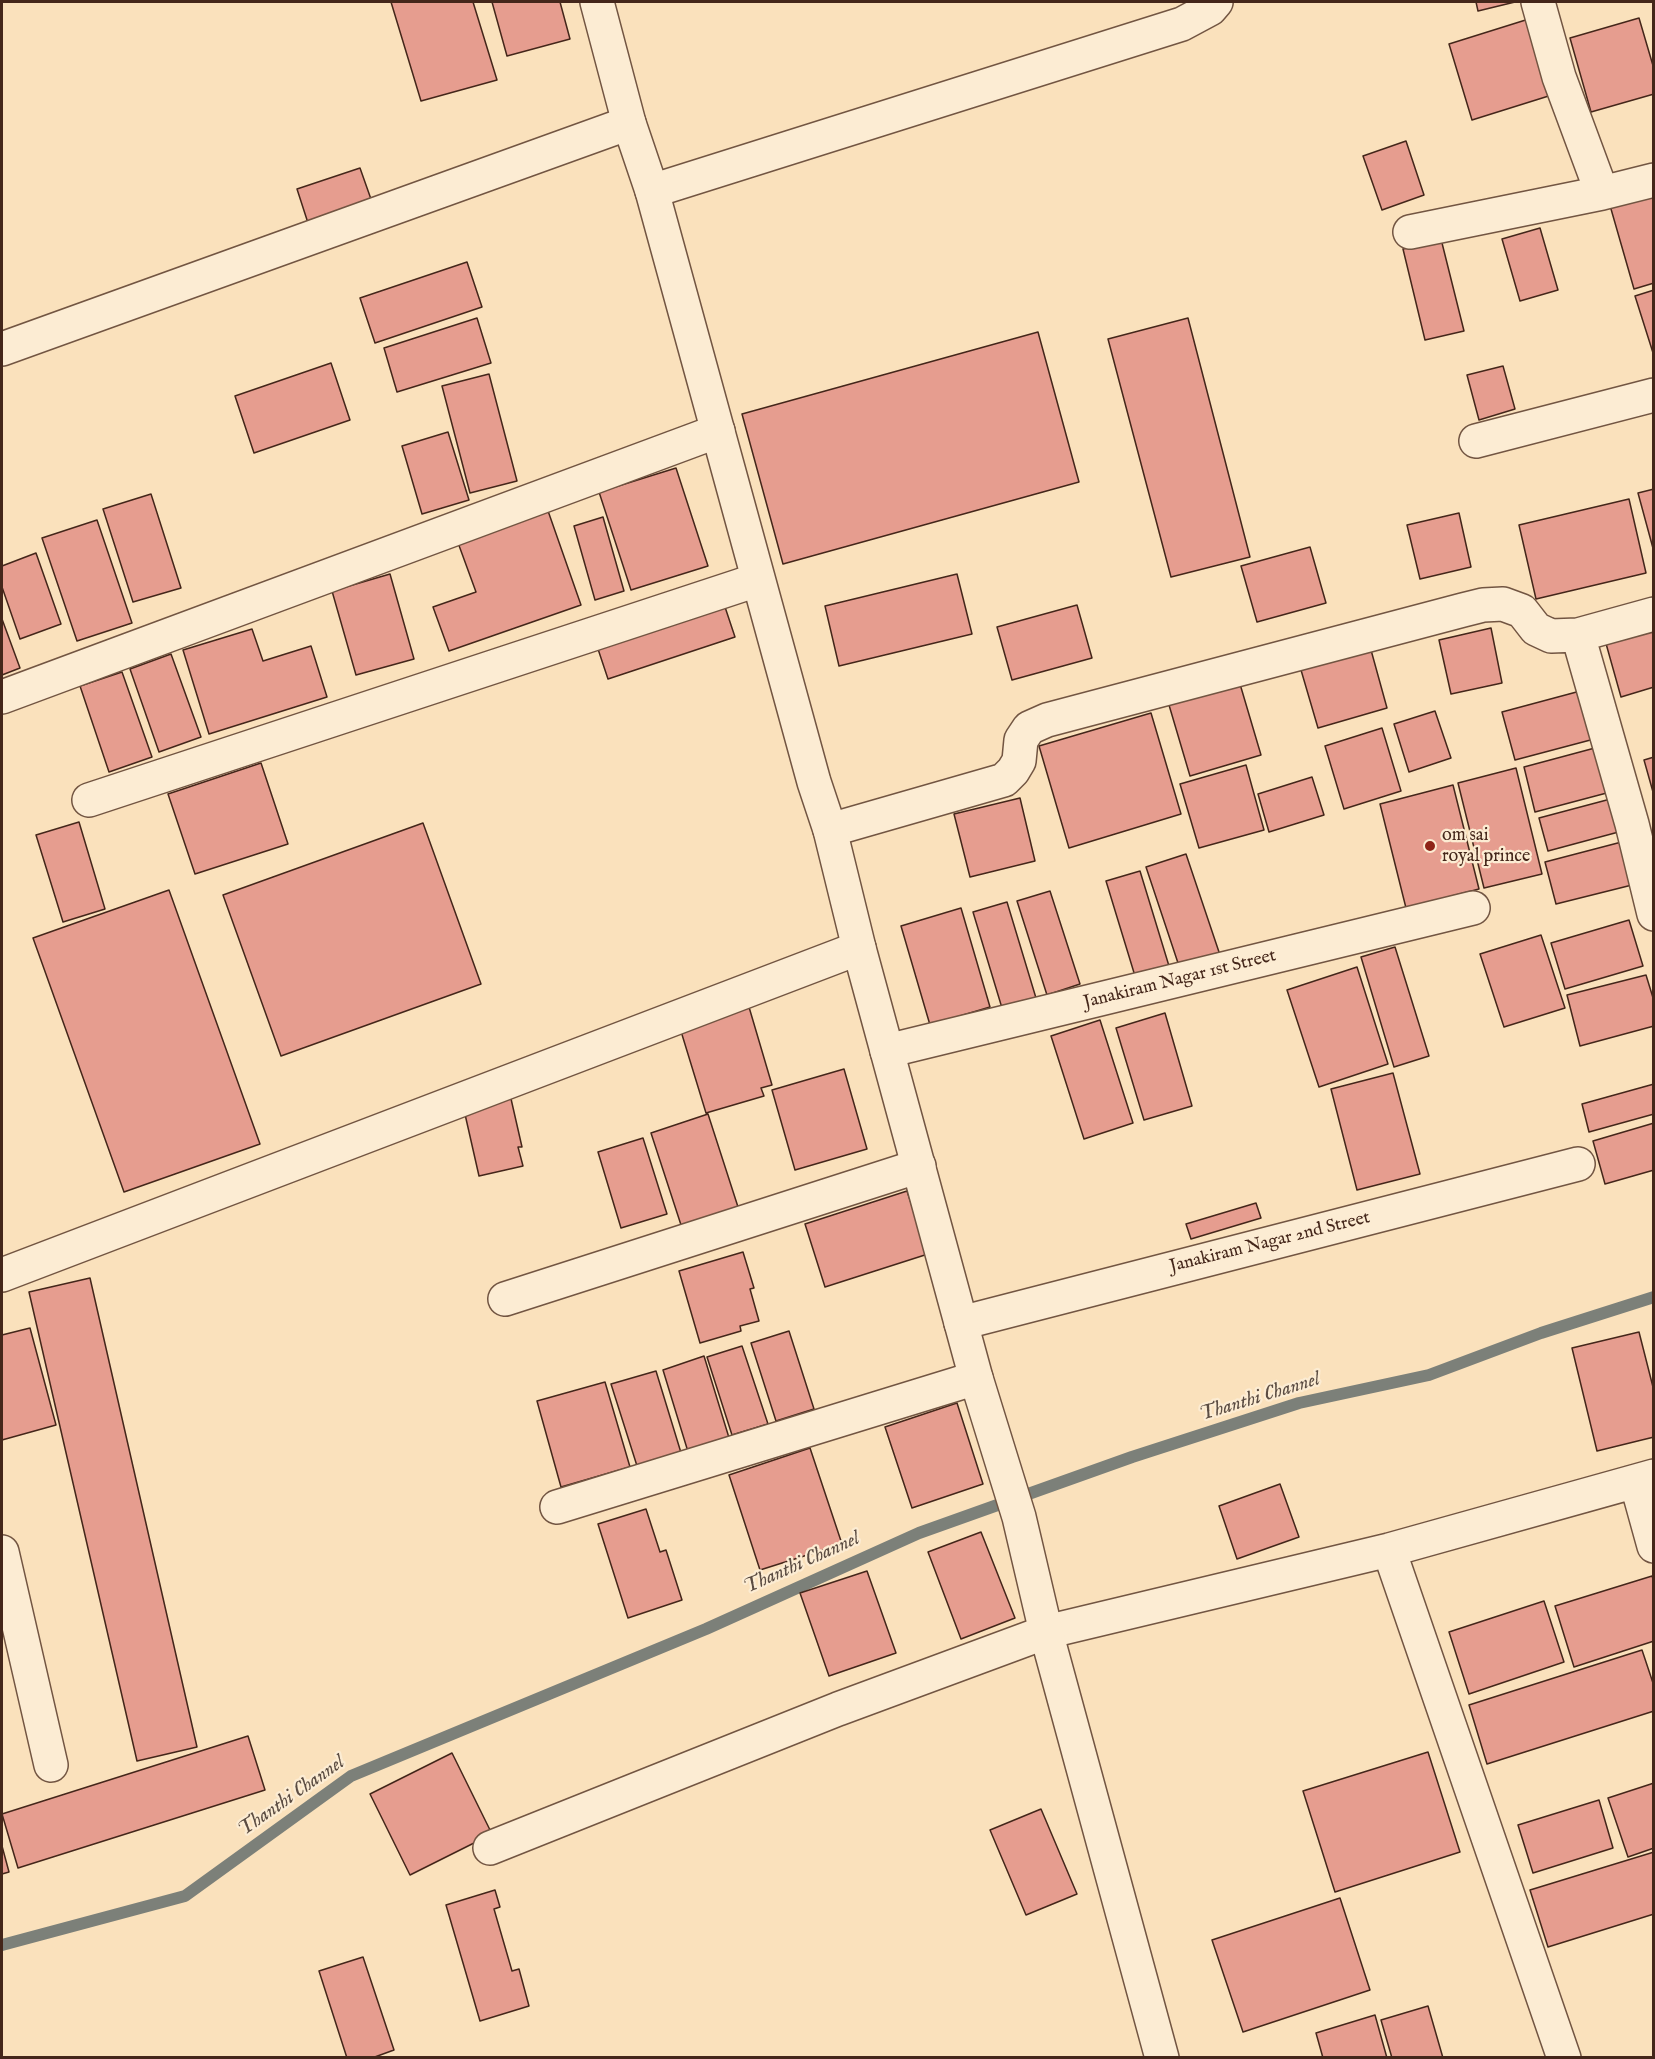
<!DOCTYPE html>
<html>
<head>
<meta charset="utf-8">
<style>
	body { margin:0 }
	#map { position:relative; width:1655px; height:2059px; overflow:hidden; background:#fae1bc; font-family:"IM FELL English",serif }
	canvas { display:block }
	.frame { position:absolute; inset:0; border:3px solid #44261a; pointer-events:none }
</style>
</head>
<body>
<div id="map">
<canvas width="1655" height="2059"></canvas>
<div class="frame"></div>
</div>
<script>
const ctx = document.querySelector('canvas').getContext('2d');
ctx.lineJoin = 'round';
function toPath(rows) {
  const path = new Path2D();
  for (const r of rows) {
    path.moveTo(r[0], r[1]);
    for (let i = 2; i < r.length; i += 2) path.lineTo(r[i], r[i + 1]);
  }
  return path;
}
function stroke(path, color, width, dash) {
  ctx.strokeStyle = color;
  ctx.lineWidth = width;
  ctx.lineCap = dash ? 'butt' : 'round';
  ctx.setLineDash(dash || []);
  ctx.stroke(path);
}
function paint(path, color) {
  ctx.fillStyle = color;
  ctx.fill(path, 'evenodd');
}
function label(font, color, halo, rows, align = 'center') {
  ctx.font = font + ' "IM FELL English",serif';
  ctx.lineWidth = 4.5;
  ctx.setLineDash([]);
  ctx.textBaseline = 'middle';
  ctx.strokeStyle = halo;
  ctx.fillStyle = color;
  for (const [text, x, y, turn = 0] of rows) {
    ctx.save();
    ctx.translate(x, y);
    ctx.rotate((+turn || 0) * Math.PI / 180);
    ctx.textAlign = isNaN(turn) ? turn : align;
    if (halo) ctx.strokeText(text, 0, 0);
    ctx.fillText(text, 0, 0);
    ctx.restore();
  }
}
const stream = toPath([
	[2,1945,185,1896,351,1776,706,1629,919,1533,1132,1457,1299,1403,1429,1375,1541,1333,1654,1297]
]);
const building = toPath([
	[391,2,473,2,497,80,421,101,391,2],
	[492,2,560,2,570,39,507,56,492,2],
	[1476,2,1515,2,1478,11,1476,2],
	[1532,18,1555,94,1472,120,1449,44,1532,18],
	[1639,18,1654,69,1654,94,1591,112,1570,38,1639,18],
	[1406,141,1424,195,1382,210,1363,156,1406,141],
	[360,168,372,202,308,223,297,189,360,168],
	[1654,188,1654,283,1634,289,1609,202,1654,188],
	[1540,228,1558,290,1520,301,1502,239,1540,228],
	[1441,239,1464,331,1425,340,1403,249,1441,239],
	[467,262,482,307,375,343,360,298,467,262],
	[1654,290,1654,356,1635,296,1654,290],
	[477,318,491,363,397,392,384,348,477,318],
	[1188,318,1250,557,1171,577,1108,339,1188,318],
	[1038,332,1079,482,783,564,742,414,1038,332],
	[331,363,350,420,254,453,235,396,331,363],
	[1503,366,1515,409,1479,420,1467,375,1503,366],
	[489,374,517,481,470,493,442,386,489,374],
	[448,432,469,500,422,514,402,446,448,432],
	[676,468,708,566,631,590,599,492,676,468],
	[1654,489,1654,552,1638,493,1654,489],
	[151,494,181,588,133,602,103,509,151,494],
	[1629,499,1646,573,1536,599,1519,525,1629,499],
	[547,508,581,605,449,651,433,607,476,592,457,540,547,508],
	[1459,513,1471,567,1420,579,1407,525,1459,513],
	[603,517,624,591,595,600,574,526,603,517],
	[97,520,132,623,77,641,42,538,97,520],
	[1310,547,1326,603,1257,622,1241,566,1310,547],
	[36,553,61,624,20,639,2,587,2,566,36,553],
	[390,574,414,659,356,675,332,591,390,574],
	[957,574,972,634,839,666,825,606,957,574],
	[723,601,735,637,608,679,596,643,723,601],
	[1077,605,1092,658,1012,680,997,627,1077,605],
	[2,619,20,668,2,675,2,619],
	[1654,626,1654,687,1621,697,1605,640,1654,626],
	[1491,628,1502,683,1451,694,1439,640,1491,628],
	[252,629,263,661,311,646,327,697,209,734,183,650,252,629],
	[1371,650,1387,708,1318,728,1301,670,1371,650],
	[171,654,201,737,159,752,130,669,171,654],
	[122,672,152,757,109,772,80,686,122,672],
	[1240,684,1261,755,1190,776,1169,705,1240,684],
	[1584,690,1598,738,1515,760,1502,712,1584,690],
	[1435,711,1451,758,1409,772,1394,724,1435,711],
	[1151,713,1181,814,1069,848,1039,746,1151,713],
	[1382,728,1401,791,1344,809,1325,746,1382,728],
	[1606,745,1618,790,1535,812,1524,767,1606,745],
	[1654,757,1654,791,1653,792,1644,760,1654,757],
	[261,763,288,844,195,874,168,794,261,763],
	[1246,765,1264,830,1199,848,1180,784,1246,765],
	[1516,768,1542,874,1484,888,1458,783,1516,768],
	[1312,777,1324,815,1269,832,1258,794,1312,777],
	[1453,785,1479,889,1406,908,1380,804,1453,785],
	[1618,797,1626,830,1548,851,1539,818,1618,797],
	[1020,798,1035,861,970,877,954,814,1020,798],
	[79,822,105,909,63,922,36,835,79,822],
	[423,823,481,984,281,1056,223,895,423,823],
	[1633,839,1644,882,1556,904,1545,862,1633,839],
	[1186,854,1220,955,1180,969,1146,867,1186,854],
	[1140,871,1169,966,1135,976,1106,881,1140,871],
	[169,890,260,1144,124,1192,33,938,169,890],
	[1050,891,1080,984,1047,995,1017,901,1050,891],
	[1007,902,1036,998,1002,1008,973,912,1007,902],
	[961,908,990,1007,930,1025,901,926,961,908],
	[1629,920,1643,966,1565,989,1551,943,1629,920],
	[1541,935,1565,1008,1504,1027,1480,954,1541,935],
	[1395,947,1429,1056,1394,1067,1361,957,1395,947],
	[1357,967,1388,1064,1319,1087,1287,990,1357,967],
	[1646,975,1654,1001,1654,1026,1580,1046,1567,995,1646,975],
	[749,1007,772,1085,761,1088,764,1096,706,1113,680,1028,749,1007],
	[1165,1013,1192,1106,1144,1120,1116,1028,1165,1013],
	[1100,1020,1133,1123,1084,1139,1051,1036,1100,1020],
	[844,1069,867,1149,795,1170,772,1090,844,1069],
	[1393,1073,1420,1174,1357,1190,1331,1089,1393,1073],
	[1654,1084,1654,1114,1589,1132,1582,1104,1654,1084],
	[509,1090,522,1147,518,1147,523,1166,479,1176,462,1101,509,1090],
	[708,1114,739,1210,682,1228,651,1133,708,1114],
	[1654,1123,1654,1170,1605,1184,1593,1141,1654,1123],
	[643,1138,667,1214,621,1228,598,1152,643,1138],
	[907,1191,928,1254,825,1287,805,1224,907,1191],
	[1256,1203,1261,1218,1191,1239,1186,1224,1256,1203],
	[743,1252,754,1288,750,1289,759,1321,740,1326,741,1331,700,1343,679,1271,743,1252],
	[90,1278,197,1747,137,1761,29,1292,90,1278],
	[30,1328,56,1425,2,1440,2,1335,30,1328],
	[789,1331,814,1409,776,1421,751,1343,789,1331],
	[1639,1332,1654,1391,1654,1437,1597,1451,1572,1348,1639,1332],
	[742,1346,768,1424,732,1435,707,1357,742,1346],
	[704,1356,730,1441,689,1455,663,1370,704,1356],
	[656,1371,682,1456,638,1469,611,1384,656,1371],
	[605,1382,630,1467,561,1487,537,1401,605,1382],
	[957,1403,983,1484,912,1508,885,1427,957,1403],
	[810,1448,842,1544,760,1570,729,1475,810,1448],
	[1280,1484,1299,1537,1237,1559,1219,1506,1280,1484],
	[646,1509,660,1552,666,1550,682,1600,628,1618,598,1524,646,1509],
	[981,1532,1015,1618,961,1639,928,1552,981,1532],
	[867,1571,896,1653,829,1676,800,1593,867,1571],
	[1652,1576,1654,1582,1654,1641,1574,1667,1555,1606,1652,1576],
	[1544,1601,1564,1662,1469,1694,1449,1632,1544,1601],
	[1642,1650,1654,1686,1654,1711,1487,1764,1469,1705,1642,1650],
	[248,1736,265,1790,18,1868,2,1814,248,1736],
	[1428,1752,1460,1852,1335,1892,1303,1791,1428,1752],
	[452,1753,492,1834,410,1875,370,1794,452,1753],
	[1654,1783,1654,1848,1628,1857,1608,1798,1654,1783],
	[1599,1800,1613,1848,1533,1873,1518,1825,1599,1800],
	[1041,1809,1077,1894,1026,1915,990,1830,1041,1809],
	[2,1846,9,1872,2,1874,2,1846],
	[1654,1852,1654,1914,1548,1947,1530,1890,1654,1852],
	[495,1890,500,1907,494,1909,512,1971,519,1969,529,2006,480,2021,446,1905,495,1890],
	[1340,1898,1370,1990,1243,2032,1212,1940,1340,1898],
	[363,1957,394,2050,372,2058,347,2058,319,1971,363,1957],
	[1428,2006,1443,2058,1392,2058,1381,2020,1428,2006],
	[1375,2015,1387,2058,1323,2058,1316,2033,1375,2015]
]);
const minor = toPath([
	[1538,2,1559,77,1602,193,1654,180],
	[652,191,1182,24,1210,9,1216,2],
	[1410,232,1602,193],
	[2,349,629,123],
	[1476,441,1654,395],
	[1654,614,1578,635,1632,824,1654,914],
	[2,697,718,431],
	[89,800,757,580],
	[830,830,1004,780,1013,771,1019,761,1021,740,1029,728,1047,720,1463,610,1483,605,1503,604,1522,611,1536,629,1551,636,1578,635],
	[887,1051,1473,908],
	[2,1275,859,948],
	[505,1299,919,1166],
	[961,1323,1578,1164],
	[1636,1481,1654,1546],
	[557,1507,976,1378],
	[1389,1550,1564,2058],
	[2,1552,51,1765],
	[490,1848,838,1709,1046,1632,1389,1550,1654,1476]
]);
const tertiary = toPath([
	[597,2,629,123,652,191,814,782,830,830,859,948,976,1378,1019,1517,1046,1632,1162,2058]
]);
const markers = [
	[1430,846,6,"#8f2418"]
];
const poiNames = [
	["om sai",1442,836],
	["royal prince",1442,857]
];
const streetNames = [
	["Janakiram Nagar 1st Street",1180,980,-14],
	["Janakiram Nagar 2nd Street",1270,1243,-14]
];
const waterNames = [
	["Thanthi Channel",1260,1398,-17],
	["Thanthi Channel",802,1564,-24],
	["Thanthi Channel",292,1797,-35]
];
stroke(stream, '#7c8079', 12);
paint(building, '#e69d8f');
stroke(building, '#44261a', 1.5);
stroke(minor, '#725542', 36);
stroke(tertiary, '#725542', 36);
stroke(minor, '#fcecd3', 33);
stroke(tertiary, '#fcecd3', 33);
for (const [x, y, r, color] of markers) {
  const dot = new Path2D();
  dot.arc(x, y, r, 0, 2 * Math.PI);
  ctx.fillStyle = color;
  ctx.fill(dot);
  stroke(dot, '#fcecd3', 2);
}
label('18px', '#44261a', '#fcecd3', poiNames, 'left');
label('18px', '#44261a', '#fcecd3', streetNames);
label('italic 20px', '#5b4c42', '#fcecd3', waterNames);
</script>
</body>
</html>
